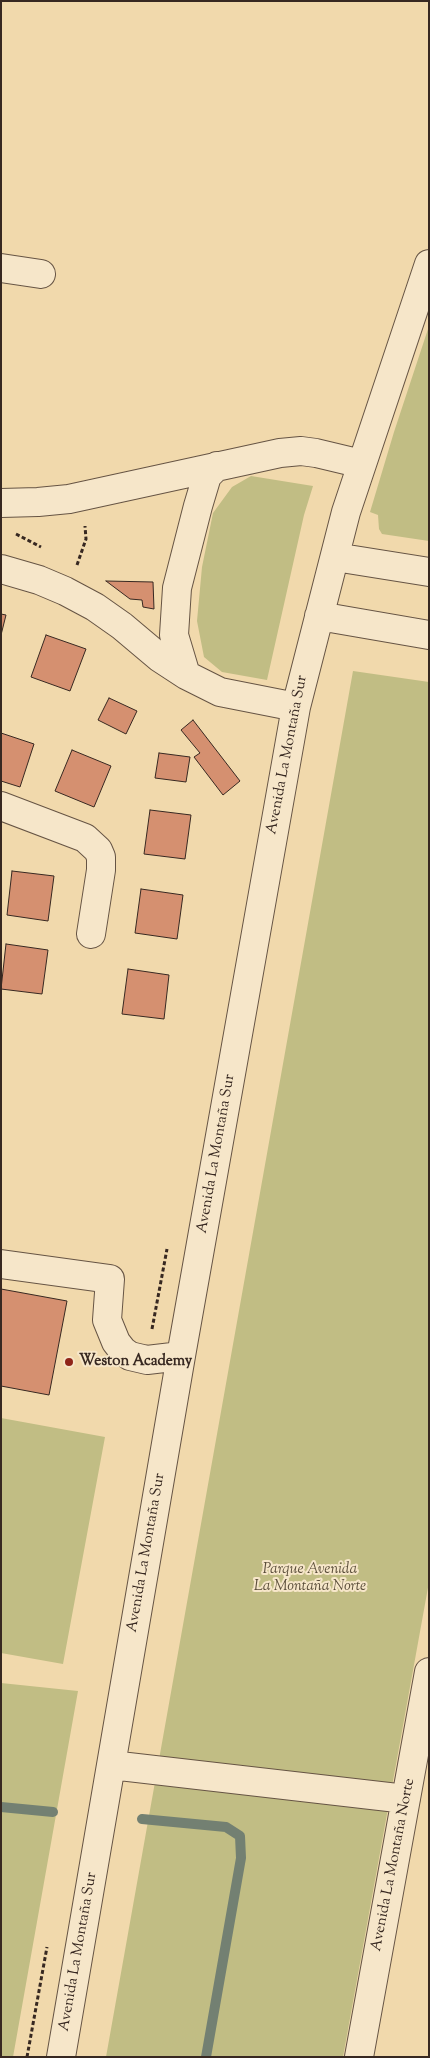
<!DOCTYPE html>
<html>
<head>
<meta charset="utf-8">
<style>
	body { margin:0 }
	#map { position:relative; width:430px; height:2058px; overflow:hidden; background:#f1d9ac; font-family:"Sorts Mill Goudy",serif }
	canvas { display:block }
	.frame { position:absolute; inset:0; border:2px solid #372821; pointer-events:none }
</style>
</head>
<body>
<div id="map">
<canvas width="430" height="2058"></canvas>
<div class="frame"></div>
</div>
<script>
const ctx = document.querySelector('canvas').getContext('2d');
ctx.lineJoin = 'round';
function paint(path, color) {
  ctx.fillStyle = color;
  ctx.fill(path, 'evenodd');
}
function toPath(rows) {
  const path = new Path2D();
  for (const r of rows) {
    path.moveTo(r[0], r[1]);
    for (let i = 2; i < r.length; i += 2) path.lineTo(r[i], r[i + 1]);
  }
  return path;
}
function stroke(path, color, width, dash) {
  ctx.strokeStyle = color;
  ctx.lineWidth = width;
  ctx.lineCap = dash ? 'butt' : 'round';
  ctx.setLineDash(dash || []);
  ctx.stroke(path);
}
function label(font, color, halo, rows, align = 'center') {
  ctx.font = font + ' "Sorts Mill Goudy",serif';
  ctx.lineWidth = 4;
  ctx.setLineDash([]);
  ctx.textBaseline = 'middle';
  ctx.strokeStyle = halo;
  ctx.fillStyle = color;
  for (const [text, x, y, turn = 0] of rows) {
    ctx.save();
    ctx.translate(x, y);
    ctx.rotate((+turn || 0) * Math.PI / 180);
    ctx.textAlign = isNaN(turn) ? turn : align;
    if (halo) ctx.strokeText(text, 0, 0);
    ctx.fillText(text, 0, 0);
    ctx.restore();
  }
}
const green = toPath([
	[429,326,429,541,382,534,379,529,378,515,370,512,394,432],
	[251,476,313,486,304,515,267,680,222,672,204,657,197,621,202,567,213,513,232,487],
	[353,671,429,682,429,1582,343,2057,106,2057],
	[1,1418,105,1437,63,1664,1,1653],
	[1,1683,78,1691,13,2057,1,2057]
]);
const stream = toPath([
	[1,1807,53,1812],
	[142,1819,226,1827,240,1836,241,1858,206,2057]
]);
const building = toPath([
	[106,581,153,582,154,609,143,607,142,600,130,599,106,581],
	[1,614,6,615,1,635,1,614],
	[46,635,86,649,70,691,31,677,46,635],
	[109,698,137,711,126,734,98,720,109,698],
	[193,720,240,781,223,795,194,757,200,753,181,730,193,720],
	[1,733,34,744,20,787,1,781,1,733],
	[72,750,111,766,94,807,55,791,72,750],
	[159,753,190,757,186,782,155,778,159,753],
	[150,810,191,815,185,859,144,854,150,810],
	[12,871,54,876,48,921,7,915,12,871],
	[141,889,183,895,177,939,135,933,141,889],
	[6,944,48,950,42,994,1,989,6,944],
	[128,969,169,975,164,1019,122,1014,128,969],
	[1,1289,67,1301,49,1395,1,1386,1,1289]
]);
const path = toPath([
	[16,534,41,547],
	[77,565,86,539,85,526],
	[152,1329,167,1249],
	[27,2057,47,1947]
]);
const minor = toPath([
	[1,268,41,274],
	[1,503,38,502,69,499,280,453,301,451,316,453,362,464],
	[335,557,429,572],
	[1,569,39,580,65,591,95,607,122,626,160,658,186,675,220,692,296,707],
	[319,616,429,635],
	[186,675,174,635,177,588,198,506,207,476,217,466],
	[1,806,85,838,98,850,101,857,101,870,91,934],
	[1,1264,110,1279,107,1320,116,1342,123,1351,130,1356,147,1360,181,1356],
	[111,1765,406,1799],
	[61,2057,181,1356,296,707,346,512,429,264],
	[359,2057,429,1672]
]);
const markers = [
	[69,1362,5,"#8f2418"]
];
const streetNames = [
	["Avenida La Montaña Sur",288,755,-79],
	["Avenida La Montaña Sur",217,1154,-80],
	["Avenida La Montaña Sur",147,1553,-80],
	["Avenida La Montaña Norte",394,1865,-79],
	["Avenida La Montaña Sur",79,1952,-80]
];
const poiNames = [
	["Weston Academy",79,1362]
];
const parkNames = [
	["Parque Avenida",310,1570],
	["La Montaña Norte",310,1587]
];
paint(green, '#c1bd84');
stroke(stream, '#738072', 10);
paint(building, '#d59070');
stroke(building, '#372821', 1);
stroke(minor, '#665444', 30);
stroke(path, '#372821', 3, [4, 2.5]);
stroke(minor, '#f6e6c9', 28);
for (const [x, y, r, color] of markers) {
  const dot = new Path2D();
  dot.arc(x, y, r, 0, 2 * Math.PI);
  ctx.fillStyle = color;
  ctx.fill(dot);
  stroke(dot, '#f6e6c9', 2);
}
label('15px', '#372821', '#f6e6c9', streetNames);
label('bold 15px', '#372821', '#f6e6c9', poiNames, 'left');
label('italic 15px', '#5a4d3a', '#f6e6c9', parkNames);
</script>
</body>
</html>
